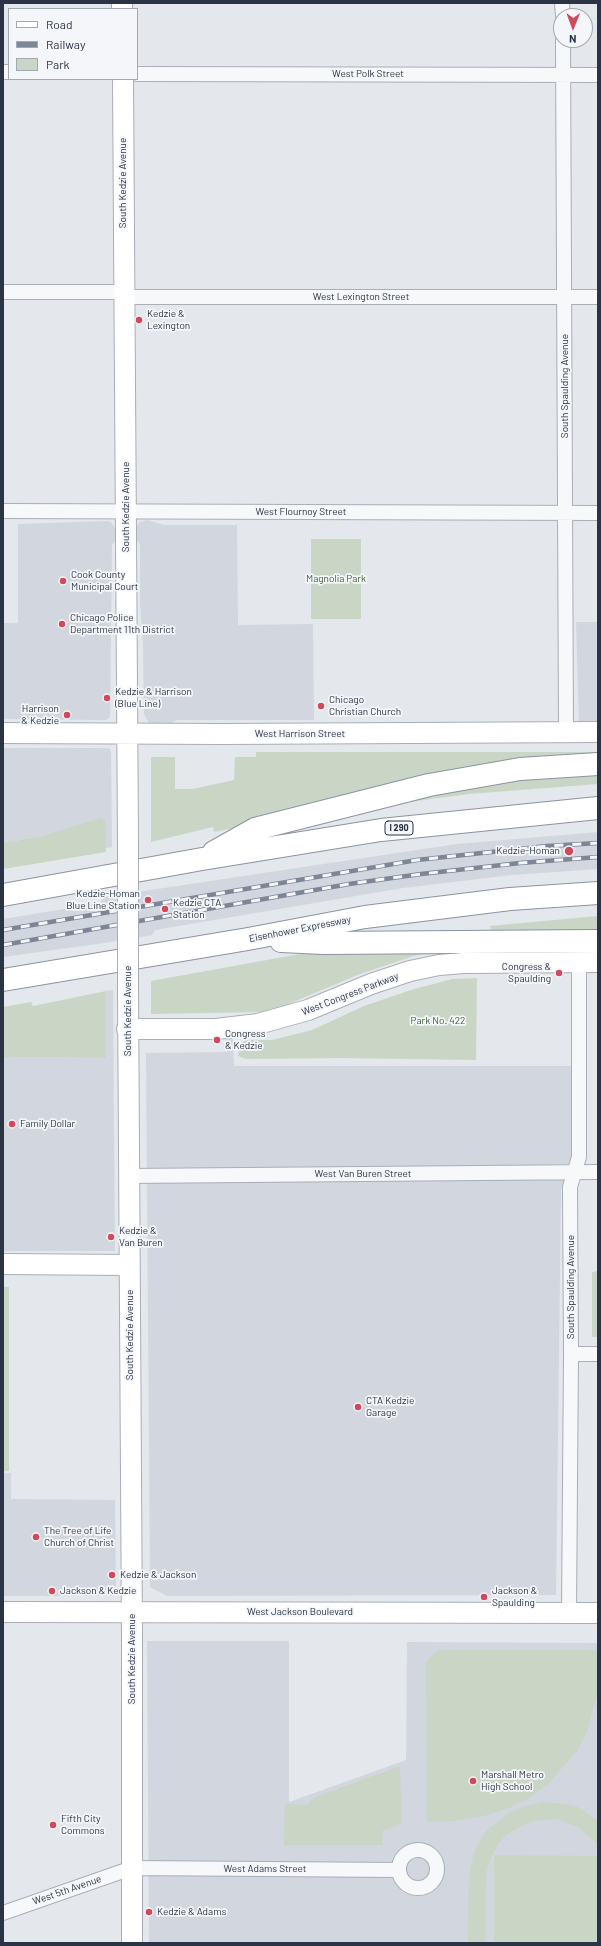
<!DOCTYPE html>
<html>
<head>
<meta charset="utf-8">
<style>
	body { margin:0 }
	#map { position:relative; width:601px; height:1946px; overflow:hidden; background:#e4e7ec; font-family:Barlow,sans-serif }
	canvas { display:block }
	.frame { position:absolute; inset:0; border:4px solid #2b3445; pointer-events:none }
	.legend { position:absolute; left:8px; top:8px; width:130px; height:72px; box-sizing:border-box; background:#f4f6f9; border:1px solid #a4a8b1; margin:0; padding:5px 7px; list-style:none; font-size:12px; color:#2b3445 }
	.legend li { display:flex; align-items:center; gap:8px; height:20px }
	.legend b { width:20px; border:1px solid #a4a8b1 }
	.north { position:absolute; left:553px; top:8px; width:40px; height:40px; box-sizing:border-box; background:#f4f6f9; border:1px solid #a4a8b1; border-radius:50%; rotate:181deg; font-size:11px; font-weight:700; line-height:16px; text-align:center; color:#2b3445 }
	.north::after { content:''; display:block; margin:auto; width:14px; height:18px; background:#d1495b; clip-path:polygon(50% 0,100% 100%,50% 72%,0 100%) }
</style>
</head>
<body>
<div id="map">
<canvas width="601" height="1946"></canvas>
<div class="frame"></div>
<ul class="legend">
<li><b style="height:5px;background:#fff"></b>Road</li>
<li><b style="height:5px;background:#7d8696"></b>Railway</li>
<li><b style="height:11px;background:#c9d6c5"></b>Park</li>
</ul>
<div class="north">N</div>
</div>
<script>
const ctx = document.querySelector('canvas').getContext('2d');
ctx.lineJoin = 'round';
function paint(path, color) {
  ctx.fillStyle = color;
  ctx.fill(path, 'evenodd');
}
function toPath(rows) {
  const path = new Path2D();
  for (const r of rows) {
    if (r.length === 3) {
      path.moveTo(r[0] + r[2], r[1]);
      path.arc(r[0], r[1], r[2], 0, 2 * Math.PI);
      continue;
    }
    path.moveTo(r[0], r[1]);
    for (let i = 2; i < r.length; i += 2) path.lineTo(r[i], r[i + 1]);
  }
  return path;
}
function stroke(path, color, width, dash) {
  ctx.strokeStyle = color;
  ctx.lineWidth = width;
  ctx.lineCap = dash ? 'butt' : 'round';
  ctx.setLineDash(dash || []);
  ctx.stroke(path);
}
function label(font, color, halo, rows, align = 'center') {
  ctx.font = font + ' Barlow,sans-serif';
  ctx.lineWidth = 3.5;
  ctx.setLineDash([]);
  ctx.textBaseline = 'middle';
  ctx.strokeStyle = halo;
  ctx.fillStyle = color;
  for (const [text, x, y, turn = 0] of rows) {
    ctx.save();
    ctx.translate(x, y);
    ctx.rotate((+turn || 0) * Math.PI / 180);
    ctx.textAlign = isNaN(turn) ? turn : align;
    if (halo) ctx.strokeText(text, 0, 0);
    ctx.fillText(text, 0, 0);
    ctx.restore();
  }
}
const built = toPath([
	[147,520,164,525,237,525,238,625,313,624,314,720,176,720,168,726,153,725,148,722,144,714,143,645,140,603,140,544,136,539,135,535,136,526,140,522],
	[107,521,111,522,115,528,116,541,112,545,110,715,109,718,105,720,3,719,3,623,18,623,18,524],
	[576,622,598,622,598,721,579,721],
	[3,748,109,748,111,753,112,847,106,848,106,821,42,836,3,843],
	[598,832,598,869,512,875,403,888,155,930,152,935,104,943,3,957,3,919,100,903,104,897,457,844],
	[113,990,115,1251,3,1251,3,1057,106,1058,106,991],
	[225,1037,233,1037,234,1066,573,1066,573,1159,561,1190,556,1595,167,1596,150,1587,146,1053,227,1052],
	[3,1473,11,1473,11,1499,115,1500,116,1596,3,1596],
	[147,1641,289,1641,289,1802,406,1760,407,1642,598,1643,598,1943,149,1943]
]);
const green = toPath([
	[311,539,361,539,361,619,311,619],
	[256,752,598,752,598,755,214,832,213,827,151,842,151,757,175,757,175,789,193,789,234,780,235,757,256,757],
	[598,772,598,784,469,794,401,803,477,782],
	[101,818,106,821,106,852,3,869,3,843,42,836],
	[598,916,598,933,492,933,490,926],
	[311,952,436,952,414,956,360,974,279,1008,264,1012,151,1014,151,981],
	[477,978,476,1060,342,1058,246,1059,238,1056,241,1043,246,1040,272,1040,312,1030,364,1006,411,990,452,979],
	[106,991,106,1058,3,1057,3,1007,31,1002,33,1006],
	[598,1271,598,1337,592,1337,592,1272],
	[3,1287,9,1287,9,1471,3,1471],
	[438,1650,598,1650,597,1694,587,1732,577,1751,548,1784,529,1798,509,1808,484,1816,455,1821,427,1822,426,1662],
	[400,1766,402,1823,382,1831,383,1845,284,1845,285,1804,307,1805,313,1798],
	[542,1802,566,1804,578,1807,597,1820,598,1845,578,1827,556,1819,534,1821,523,1825,505,1836,498,1844,488,1865,486,1876,485,1943,468,1943,469,1876,474,1851,487,1830,506,1815,516,1809],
	[494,1855,598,1856,598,1943,494,1943]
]);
const street = toPath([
	[562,3,563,16],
	[563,40,566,732],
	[3,72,9,72],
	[137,74,598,75],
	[3,292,124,292],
	[124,297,598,297],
	[3,511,598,513],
	[128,1176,598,1172],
	[571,1354,598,1354],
	[569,1613,571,1354,570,1187,579,1157,579,962],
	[418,1869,19],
	[3,1913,132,1868,399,1870]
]);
const secondary = toPath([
	[122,3,122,9],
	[123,79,128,844],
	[3,733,222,734,598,732],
	[128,987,132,1637,132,1943],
	[127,1029,216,1029,258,1024,308,1010,371,984,410,971,439,965,464,963,598,962],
	[3,1264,129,1265],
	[3,1612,598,1613]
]);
const highway = toPath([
	[214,852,255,829,429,785,520,769,598,764],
	[3,895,202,859,381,830,598,808],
	[281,941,324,943,598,941],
	[3,980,248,939,365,917,510,899,598,893]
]);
const rail = toPath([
	[3,930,417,860,547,846,598,843],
	[3,945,349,884,421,874,520,863,598,857]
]);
const secondaryBridge = toPath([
	[128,987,128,844]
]);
const markers = [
	[139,320,4,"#d1495b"],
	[63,581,4,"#d1495b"],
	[62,624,4,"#d1495b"],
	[107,698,4,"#d1495b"],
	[321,706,4,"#d1495b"],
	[67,715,4,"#d1495b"],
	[569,851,5,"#d1495b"],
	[148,900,4,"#d1495b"],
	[165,909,4,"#d1495b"],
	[559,973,4,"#d1495b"],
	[217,1040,4,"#d1495b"],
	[12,1124,4,"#d1495b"],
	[111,1237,4,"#d1495b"],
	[358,1407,4,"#d1495b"],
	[36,1537,4,"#d1495b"],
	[112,1575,4,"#d1495b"],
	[52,1591,4,"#d1495b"],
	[484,1597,4,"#d1495b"],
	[473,1781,4,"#d1495b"],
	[53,1825,4,"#d1495b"],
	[149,1912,4,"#d1495b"]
];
const shields = [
	[399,828,28]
];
const shieldNames = [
	["I 290",399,828]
];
const streetNames = [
	["West Polk Street",368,74],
	["South Kedzie Avenue",123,183,-90],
	["West Lexington Street",361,297],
	["South Spaulding Avenue",565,386,-90],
	["South Kedzie Avenue",126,507,-90],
	["West Flournoy Street",301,512],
	["West Harrison Street",300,734],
	["Eisenhower Expressway",300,929,-11],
	["West Congress Parkway",350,994,-21],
	["South Kedzie Avenue",128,1011,-90],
	["West Van Buren Street",363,1174],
	["South Spaulding Avenue",571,1287,-90],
	["South Kedzie Avenue",130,1335,-90],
	["West Jackson Boulevard",300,1612],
	["South Kedzie Avenue",132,1659,-90],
	["West Adams Street",265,1869],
	["West 5th Avenue",67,1890,-19]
];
const poiNames = [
	["Kedzie &",147,314],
	["Lexington",147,326],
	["Cook County",71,575],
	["Municipal Court",71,587],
	["Chicago Police",70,618],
	["Department 11th District",70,630],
	["Kedzie & Harrison",115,692],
	["(Blue Line)",115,704],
	["Chicago",329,700],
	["Christian Church",329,712],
	["Harrison",59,709,"right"],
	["& Kedzie",59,721,"right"],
	["Kedzie-Homan",560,851,"right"],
	["Kedzie-Homan",140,894,"right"],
	["Blue Line Station",140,906,"right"],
	["Kedzie CTA",173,903],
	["Station",173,915],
	["Congress &",551,967,"right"],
	["Spaulding",551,979,"right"],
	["Congress",225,1034],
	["& Kedzie",225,1046],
	["Family Dollar",20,1124],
	["Kedzie &",119,1231],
	["Van Buren",119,1243],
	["CTA Kedzie",366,1401],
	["Garage",366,1413],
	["The Tree of Life",44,1531],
	["Church of Christ",44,1543],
	["Kedzie & Jackson",120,1575],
	["Jackson & Kedzie",60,1591],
	["Jackson &",492,1591],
	["Spaulding",492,1603],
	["Marshall Metro",481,1775],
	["High School",481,1787],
	["Fifth City",61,1819],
	["Commons",61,1831],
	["Kedzie & Adams",157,1912]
];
const parkNames = [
	["Magnolia Park",336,579],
	["Park No. 422",438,1021]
];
paint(built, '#d2d6de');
paint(green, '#c9d6c5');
stroke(street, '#a9aeb7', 16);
stroke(secondary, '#a9aeb7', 22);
stroke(highway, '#8b94a3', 24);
stroke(street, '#f7f8fa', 14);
stroke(secondary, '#fff', 20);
stroke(highway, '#fff', 22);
stroke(rail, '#7d8696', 4.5);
stroke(rail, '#f4f6f9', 3, [9]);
stroke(secondaryBridge, '#a9aeb7', 22, []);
stroke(secondaryBridge, '#fff', 20);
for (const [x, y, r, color] of markers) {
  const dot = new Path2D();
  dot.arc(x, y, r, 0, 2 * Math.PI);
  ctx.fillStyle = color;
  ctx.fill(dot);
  stroke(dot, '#f4f6f9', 1.5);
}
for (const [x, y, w] of shields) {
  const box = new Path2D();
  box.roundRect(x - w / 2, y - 7, w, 14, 3);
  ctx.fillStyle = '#f4f6f9';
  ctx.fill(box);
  stroke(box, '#2b3445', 1);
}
label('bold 9px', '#2b3445', null, shieldNames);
label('10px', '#2b3445', '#f4f6f9', streetNames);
label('10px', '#2b3445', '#f4f6f9', poiNames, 'left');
label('10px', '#3f6138', '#f4f6f9', parkNames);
</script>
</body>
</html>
